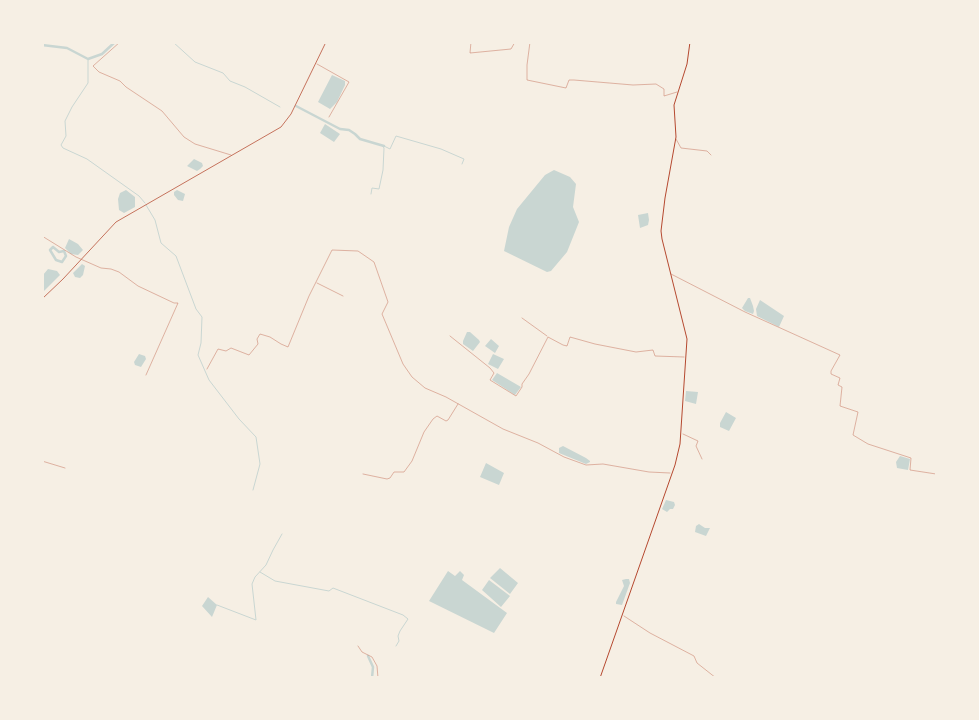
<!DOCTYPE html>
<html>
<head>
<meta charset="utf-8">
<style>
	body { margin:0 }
	#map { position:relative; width:979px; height:720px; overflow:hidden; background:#f6efe4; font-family:"DM Sans",sans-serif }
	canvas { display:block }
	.frame { position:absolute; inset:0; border:44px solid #f6efe4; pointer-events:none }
</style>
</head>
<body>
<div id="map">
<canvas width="979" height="720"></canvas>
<div class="frame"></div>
</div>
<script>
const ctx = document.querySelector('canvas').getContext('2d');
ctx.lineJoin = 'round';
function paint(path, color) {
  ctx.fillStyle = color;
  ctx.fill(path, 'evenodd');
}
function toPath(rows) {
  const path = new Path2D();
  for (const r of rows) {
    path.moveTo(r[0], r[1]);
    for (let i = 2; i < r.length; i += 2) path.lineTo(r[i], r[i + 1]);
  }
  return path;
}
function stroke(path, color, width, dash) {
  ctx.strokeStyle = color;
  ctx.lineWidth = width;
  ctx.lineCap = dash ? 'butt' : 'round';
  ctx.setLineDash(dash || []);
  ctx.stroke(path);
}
const water = toPath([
	[332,75,345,81,345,85,337,102,330,109,318,102],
	[325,124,340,134,334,142,320,133],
	[194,159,202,163,203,166,200,169,197,171,187,166],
	[554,170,570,177,576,184,573,207,579,222,567,252,551,271,547,272,504,251,509,227,517,209,545,175],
	[126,190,135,197,135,207,124,213,119,210,118,199,120,193],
	[177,190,185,194,183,201,178,200,174,195,174,192],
	[648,213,649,220,648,225,640,228,638,215],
	[69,239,78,244,83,250,78,255,71,254,65,248],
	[82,264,85,266,83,275,80,278,75,277,73,273],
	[48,269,57,271,60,275,43,292,43,275],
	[748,298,750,298,753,306,754,311,753,314,745,311,742,308],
	[760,300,784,316,779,327,757,316,756,309],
	[467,332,470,332,479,340,480,342,473,351,463,344,463,341],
	[491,339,499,346,495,353,485,346],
	[139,354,145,356,146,359,141,367,135,365,134,362],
	[493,354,504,359,498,369,488,364],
	[497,373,521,387,515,395,492,380],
	[686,391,698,392,696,404,685,401],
	[726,412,736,418,729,431,720,427,720,423],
	[563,446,586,458,590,461,590,462,586,464,559,453,559,448],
	[900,456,910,459,908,470,897,468,896,462],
	[486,463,504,473,499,485,480,477],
	[666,500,674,502,675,505,673,509,670,509,667,512,662,509],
	[699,524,705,528,710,528,706,536,695,532,696,526],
	[500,568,518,583,510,594,490,578],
	[448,571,455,576,460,571,464,575,462,580,507,613,494,633,429,601],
	[626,579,629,579,630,583,622,605,616,604,616,602,624,586,622,580],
	[489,580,510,596,501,607,482,590],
	[208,597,217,605,212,617,202,606]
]);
const stream = toPath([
	[173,42,195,62,223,73,230,81,245,87,280,107],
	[88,59,88,83,72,107,65,121,66,136,61,145,63,148,87,159,139,196,145,203],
	[384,146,390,149,396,136,441,149,464,159,462,164],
	[371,194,372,188,379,189,383,170,384,148,382,145],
	[146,205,155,220,161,243,176,256,196,309,202,317,201,343,198,355,209,380,239,419,256,437,260,464,253,490],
	[260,572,275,581,329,591,333,588,403,615,408,619,400,631,398,636,399,641,396,646],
	[217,605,256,620,252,584,255,577,266,565,273,550,282,534]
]);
const canal = toPath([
	[42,45,67,48,88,59,102,54,115,42],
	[296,106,340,129,349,130,355,134,360,139,384,146],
	[53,247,59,252,64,251,66,256,62,262,56,260,50,250,53,247],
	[368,656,373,667,372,678]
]);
const minor = toPath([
	[120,42,93,66,99,72,120,81,126,87,162,111,184,137,195,144,231,155],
	[471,42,470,53,511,49,515,42],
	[530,42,527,65,527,80,566,88,569,80,574,80,633,85,656,84,664,89,664,96,677,92],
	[317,64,349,82,329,117],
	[676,139,681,148,707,151,711,155],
	[42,236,76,257,101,268,111,269,119,272,138,286,174,303,178,303,146,375],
	[671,274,745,312,840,355,831,371,831,374,840,378,838,385,842,387,840,406,858,412,853,435,868,444,911,458,910,470,936,474],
	[317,283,343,296],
	[522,318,547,336],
	[450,336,490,368,494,373,490,380,516,396,522,387,522,384,529,374,548,337,563,345,567,346,570,337,595,344,636,352,653,350,655,356,684,357],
	[207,369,218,349,226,351,231,348,249,355,258,344,257,339,260,334,270,337,281,344,288,347,309,296,332,250,358,251,374,262,388,302,382,314,403,364,412,377,425,388,446,397,503,429,538,443,564,457,586,465,603,464,649,472,670,473],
	[683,434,698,441,696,446,702,459],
	[42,461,65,468],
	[363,474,387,479,390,478,394,472,404,472,412,461,424,432,433,419,437,416,446,421,448,420,458,404],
	[624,616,650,633,694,656,697,663,716,678],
	[358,646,362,652,372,657,377,666,378,678]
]);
const tertiary = toPath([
	[42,299,63,279,116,222,281,127,291,114,326,42]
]);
const secondary = toPath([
	[600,678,675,465,680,444,687,339,662,239,661,231,665,198,676,137,674,105,687,64,690,42]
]);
paint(water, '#c9d6d2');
stroke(stream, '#c9d6d2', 1);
stroke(canal, '#c9d6d2', 2.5);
stroke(minor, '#c5725c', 0.5);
stroke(tertiary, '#c5725c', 1);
stroke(secondary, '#b5482f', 1);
</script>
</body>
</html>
